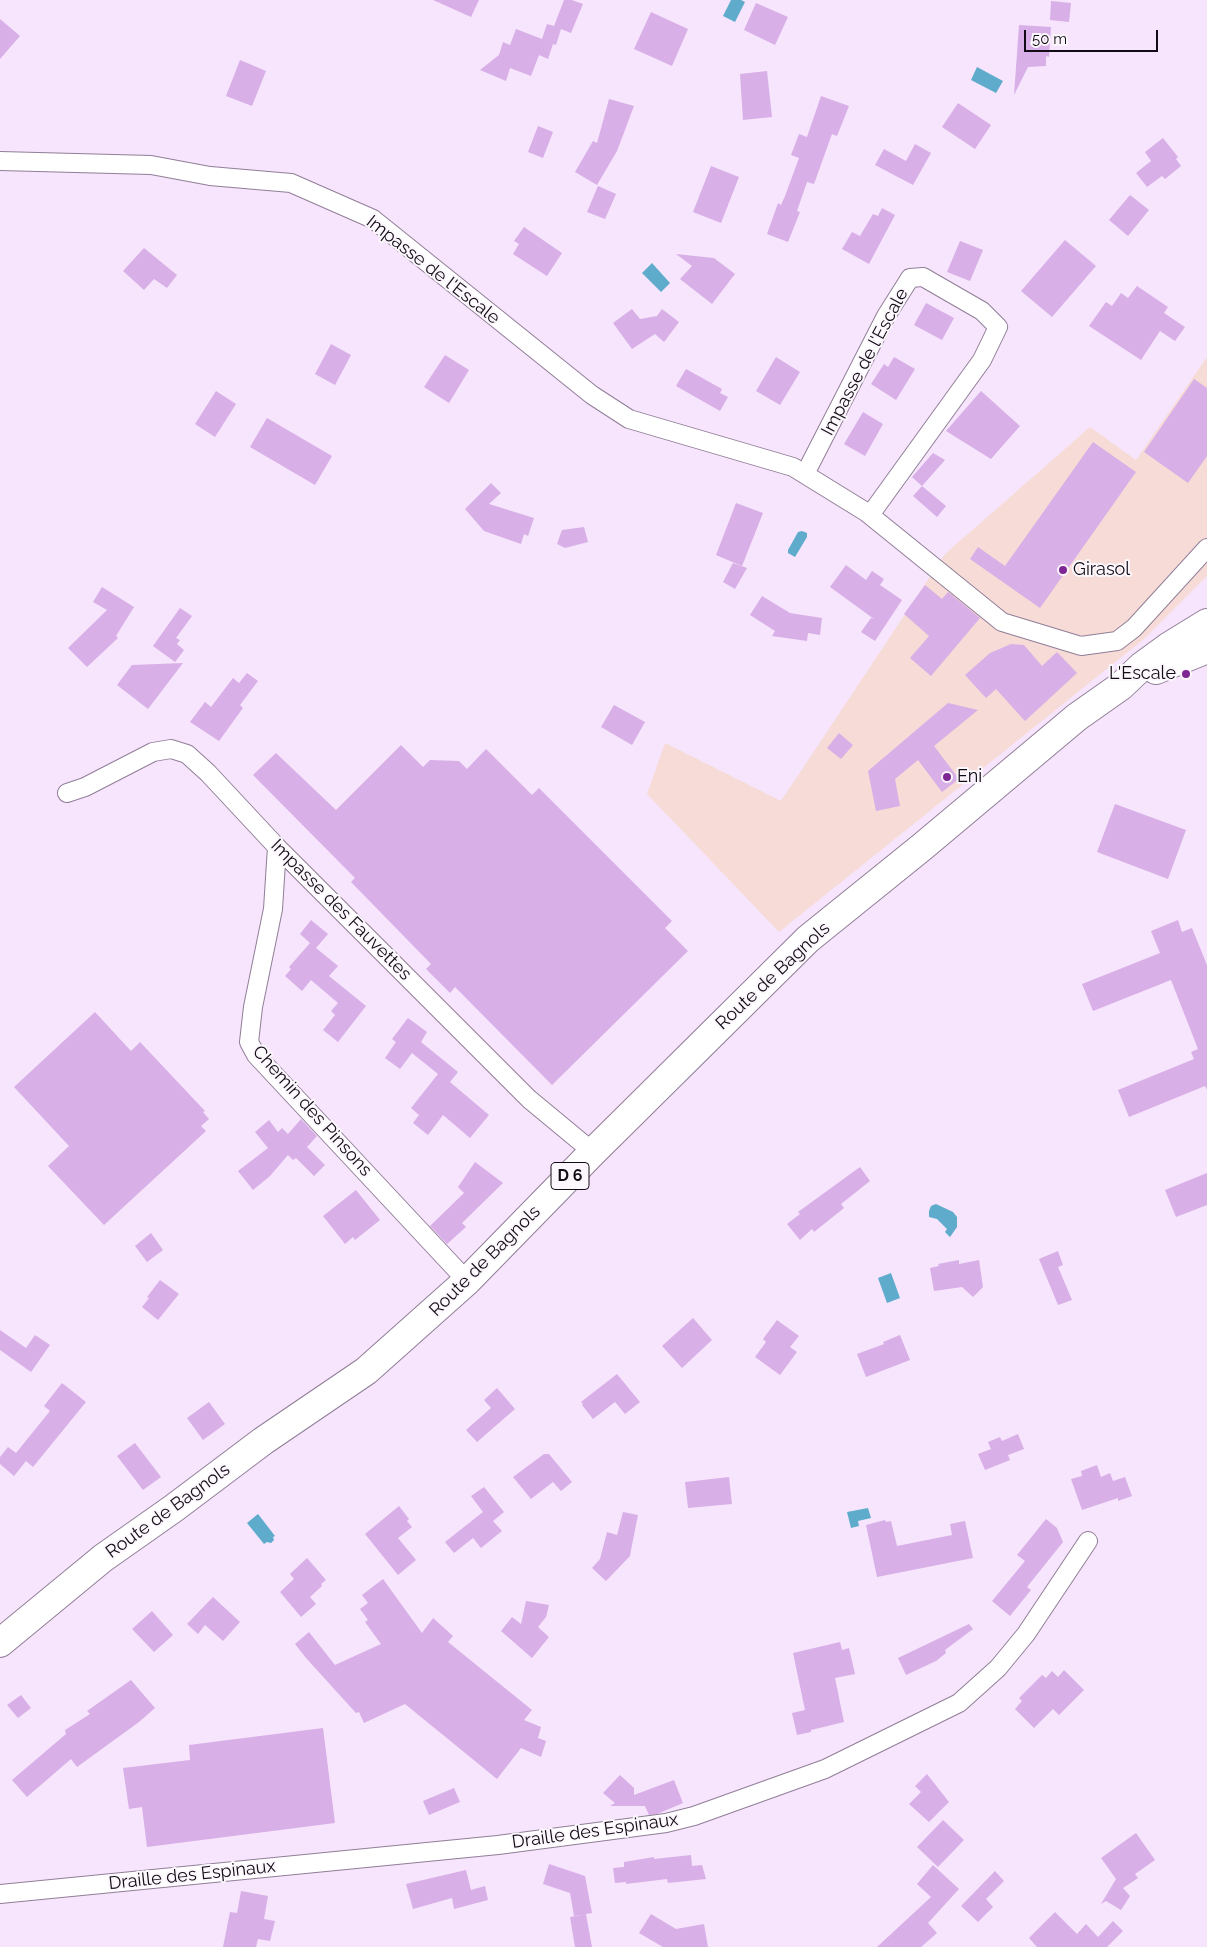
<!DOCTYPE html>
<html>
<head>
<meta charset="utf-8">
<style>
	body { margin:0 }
	#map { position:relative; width:1207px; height:1947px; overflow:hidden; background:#f6e5fc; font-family:Raleway,sans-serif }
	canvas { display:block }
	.scale { position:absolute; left:1024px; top:30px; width:134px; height:22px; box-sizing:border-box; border:2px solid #120b15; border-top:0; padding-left:6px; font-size:15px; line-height:18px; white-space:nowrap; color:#120b15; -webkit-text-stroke:4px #fcf7fd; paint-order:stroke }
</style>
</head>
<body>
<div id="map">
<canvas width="1207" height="1947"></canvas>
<div class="scale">50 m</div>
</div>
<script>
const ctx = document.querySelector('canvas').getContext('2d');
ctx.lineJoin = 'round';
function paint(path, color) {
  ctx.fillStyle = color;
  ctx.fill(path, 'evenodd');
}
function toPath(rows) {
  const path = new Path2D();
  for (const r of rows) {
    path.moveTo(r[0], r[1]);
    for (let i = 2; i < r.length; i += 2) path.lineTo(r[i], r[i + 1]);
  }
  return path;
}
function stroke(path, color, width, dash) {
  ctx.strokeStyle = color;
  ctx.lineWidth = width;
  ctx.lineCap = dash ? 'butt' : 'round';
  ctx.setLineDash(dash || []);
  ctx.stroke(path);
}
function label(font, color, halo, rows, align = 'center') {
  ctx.font = font + ' Raleway,sans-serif';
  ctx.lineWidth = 4;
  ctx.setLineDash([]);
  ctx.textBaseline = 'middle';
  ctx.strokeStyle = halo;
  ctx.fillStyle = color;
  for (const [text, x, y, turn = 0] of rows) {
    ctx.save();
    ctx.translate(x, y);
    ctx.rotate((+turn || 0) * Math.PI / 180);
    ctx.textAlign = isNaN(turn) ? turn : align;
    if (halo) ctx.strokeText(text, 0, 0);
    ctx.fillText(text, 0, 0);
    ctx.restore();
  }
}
const commercial = toPath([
	[1207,357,1207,576,1144,639,779,932,647,794,665,743,781,801,945,554,1090,427,1136,460]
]);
const water = toPath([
	[731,0,741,0,745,2,735,22,723,16],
	[977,67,1003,81,996,93,971,80],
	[652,263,670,283,661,292,642,273],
	[802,531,807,533,807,537,795,557,788,553,788,550,798,532],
	[936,1204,953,1212,957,1217,957,1227,950,1237,945,1232,947,1229,937,1219,929,1217,929,1211,931,1206],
	[891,1273,900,1298,887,1303,878,1278],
	[868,1508,871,1518,858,1521,859,1526,851,1528,847,1512],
	[258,1514,275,1536,273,1537,274,1540,271,1543,267,1542,264,1544,247,1523]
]);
const building = toPath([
	[433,0,479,0,471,17],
	[564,0,572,0,583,4,571,33,561,29,556,45,553,44,548,59,539,55,531,76,510,68,506,81,480,70,499,55,503,42,510,45,516,29,542,39,547,24,554,26],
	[1051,1,1071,3,1069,22,1050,20],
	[756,3,788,17,775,45,744,30],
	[651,12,688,29,672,66,634,49],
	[0,19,20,36,0,59],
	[1019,25,1051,27,1049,57,1046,56,1046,66,1028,67,1014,95],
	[240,60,266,71,252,106,226,96],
	[767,71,772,117,743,120,740,74],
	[821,96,849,106,837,136,832,134,814,184,807,182,797,211,800,212,788,242,767,234,778,203,781,205,785,196,799,158,791,155,799,134,807,137],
	[609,99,634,106,617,151,597,185,575,172,593,141,597,143],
	[958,103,991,125,975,149,942,127],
	[538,126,553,132,543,158,528,152],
	[1163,138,1178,157,1176,159,1181,166,1165,179,1162,176,1147,187,1136,173,1151,161,1145,152],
	[915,144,931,153,913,185,875,165,884,149,906,161],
	[711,166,739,177,721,223,693,212],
	[598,186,616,194,605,219,587,212],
	[1130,195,1149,210,1128,236,1109,220],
	[882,208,895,215,869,264,842,249,852,232,860,236,873,214,878,216],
	[524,227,562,253,547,276,513,254,519,244,514,241],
	[1065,240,1096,266,1052,317,1021,291],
	[960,241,983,250,970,281,947,272],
	[144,248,177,275,167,288,154,279,144,290,123,271],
	[676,254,714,258,735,274,712,304,680,279,692,266],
	[1137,286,1168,307,1164,313,1185,327,1175,341,1160,331,1141,360,1089,326,1106,302,1112,306,1121,293,1128,298],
	[926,303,954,318,942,340,914,325],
	[632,309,640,319,657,316,662,309,679,322,664,342,655,334,632,349,613,323],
	[331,344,351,355,335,385,315,374],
	[445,355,469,370,449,403,424,387],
	[776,357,800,372,780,405,756,391],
	[894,357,915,369,896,400,871,384,884,364,888,367],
	[686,369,722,389,720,393,728,397,720,411,676,386],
	[1194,379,1207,388,1207,456,1188,483,1144,452],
	[216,391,236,404,215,437,195,424],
	[981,391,1020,426,991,459,946,431],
	[863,412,883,424,865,456,844,444],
	[267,418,332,456,315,485,250,447],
	[1093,442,1136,472,1040,608,970,559,978,547,1005,566],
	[933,453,945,460,922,486,912,477],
	[491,483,501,493,489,504,534,518,528,536,524,534,521,544,484,531,465,509],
	[922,486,946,506,937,517,913,496],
	[736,503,763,513,742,566,716,555],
	[584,527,588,542,565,548,557,544,562,530],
	[733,563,747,568,735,589,723,582],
	[846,565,866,580,872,571,884,579,880,585,902,600,875,641,861,632,871,618,874,619,830,587],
	[925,585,942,599,948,592,980,618,931,676,910,658,929,636,904,614],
	[102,587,134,607,116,636,118,638,87,667,68,648,107,610,93,602],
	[762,596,790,613,822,618,820,635,808,633,807,641,772,636,775,631,750,615],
	[180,608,192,616,176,638,180,640,177,644,184,650,175,662,153,646],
	[1011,644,1024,645,1042,666,1057,652,1077,673,1025,721,996,689,986,698,965,675,990,653],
	[183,663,148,709,117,685,132,665],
	[247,673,258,681,240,705,243,708,219,741,190,722,205,702,211,707,233,678,239,683],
	[948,703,978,710,934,746,959,779,942,792,918,760,895,779,900,806,876,811,868,771],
	[614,705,645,722,632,745,601,727],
	[839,733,853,745,841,759,827,748],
	[401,745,423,767,430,760,459,761,467,769,486,749,532,795,539,788,672,921,665,928,688,951,552,1085,455,987,450,993,426,969,431,964,351,882,355,878,253,775,276,753,336,810],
	[1115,804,1186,830,1168,879,1097,852],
	[311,920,328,934,316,948,338,966,329,976,366,1006,338,1042,323,1030,335,1015,331,1011,338,1003,311,980,302,991,285,976,291,969,289,967,310,943,300,934],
	[1178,920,1182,932,1192,928,1207,965,1207,1090,1205,1086,1129,1117,1118,1090,1194,1059,1191,1052,1198,1049,1171,980,1093,1011,1082,984,1160,953,1151,931],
	[95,1012,131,1051,140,1042,205,1111,203,1112,209,1119,201,1126,206,1131,104,1225,48,1166,69,1146,14,1087],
	[408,1018,427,1032,421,1042,458,1072,450,1082,489,1115,470,1138,443,1115,428,1135,413,1123,419,1115,411,1108,438,1074,412,1053,400,1069,385,1058,396,1042,392,1039],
	[301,1119,317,1136,307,1147,325,1165,314,1176,296,1158,293,1160,288,1155,270,1176,253,1190,238,1171,268,1148,255,1132,269,1120,278,1132,282,1128,288,1134],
	[475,1162,503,1183,462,1223,466,1227,447,1244,430,1226,464,1193,458,1187],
	[860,1167,870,1181,841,1204,844,1208,814,1232,812,1229,800,1240,787,1224,800,1214,798,1212],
	[1207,1173,1207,1205,1176,1217,1165,1190],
	[356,1190,380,1220,355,1240,353,1237,345,1244,323,1216],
	[151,1233,163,1250,147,1262,135,1246],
	[1058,1251,1063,1265,1058,1267,1072,1300,1058,1305,1039,1259],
	[959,1260,959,1264,979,1260,983,1287,973,1297,962,1287,934,1291,930,1268,939,1266,938,1264],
	[160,1280,179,1294,158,1320,142,1307,149,1298,147,1297],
	[693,1318,712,1340,682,1368,662,1346],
	[777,1320,799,1336,790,1347,797,1352,780,1375,755,1357,766,1342,763,1339],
	[0,1330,26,1348,35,1335,50,1345,31,1372,0,1350],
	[900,1335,910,1360,866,1377,857,1354,884,1344,883,1342],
	[617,1374,640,1402,625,1414,615,1402,593,1419,582,1405,583,1404,581,1402],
	[62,1383,86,1402,33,1467,26,1461,14,1476,0,1464,0,1457,8,1447,16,1453,50,1411,44,1406],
	[497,1388,515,1409,477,1442,466,1430,491,1408,484,1400],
	[209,1402,225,1424,203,1440,187,1418],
	[1018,1434,1024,1449,1008,1455,1010,1460,985,1470,978,1454,991,1449,988,1442,1000,1437,1002,1441],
	[135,1443,161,1477,143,1490,117,1456],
	[544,1454,549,1454,572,1482,561,1491,553,1482,531,1499,513,1477],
	[1097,1465,1101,1477,1110,1473,1113,1481,1125,1477,1132,1496,1118,1501,1118,1498,1082,1510,1071,1479,1082,1476,1081,1471],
	[729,1477,732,1504,688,1508,685,1482],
	[484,1487,504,1512,493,1521,502,1531,481,1548,473,1538,454,1553,445,1542,483,1512,471,1496],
	[399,1506,409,1519,407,1521,412,1527,398,1538,416,1560,398,1575,365,1534],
	[623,1512,638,1515,631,1550,630,1556,606,1581,592,1568,600,1559,607,1532,617,1535],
	[1046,1519,1057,1528,1063,1542,1027,1587,1031,1590,1010,1616,992,1601,1025,1561,1017,1555],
	[885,1520,886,1522,891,1521,897,1546,952,1535,950,1524,965,1521,973,1558,877,1577,866,1525],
	[307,1558,326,1580,321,1584,322,1586,310,1597,316,1604,301,1617,280,1592,294,1579,290,1574],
	[383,1579,422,1633,433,1618,453,1636,448,1642,532,1710,524,1720,541,1727,538,1738,546,1741,541,1757,521,1748,497,1779,405,1704,364,1723,359,1712,356,1713,306,1658,295,1644,309,1632,335,1665,381,1644,365,1622,368,1620,360,1609,368,1603,362,1595],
	[213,1597,240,1622,223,1641,205,1625,198,1634,187,1624],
	[526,1601,549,1605,546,1617,538,1627,549,1637,532,1658,501,1631,512,1617,521,1624],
	[152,1611,173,1635,154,1652,132,1629],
	[969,1624,973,1629,945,1650,946,1653,936,1661,906,1675,898,1658],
	[840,1642,842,1650,849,1648,855,1674,835,1678,844,1722,811,1730,811,1732,797,1735,792,1713,805,1710,793,1653],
	[1064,1670,1084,1690,1059,1715,1053,1709,1034,1728,1015,1709,1022,1701,1019,1698,1042,1675,1046,1678,1052,1671,1058,1677],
	[131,1680,155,1708,139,1722,77,1767,71,1759,27,1797,12,1780,66,1734,65,1730,90,1714,87,1711],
	[21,1695,31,1708,18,1718,7,1705],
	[323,1728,335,1823,147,1847,142,1807,129,1809,123,1768,190,1760,189,1745],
	[927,1774,949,1802,929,1822,909,1804,921,1792,915,1786],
	[620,1775,634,1788,634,1795,674,1780,683,1803,657,1814,649,1815,645,1806,610,1806,615,1803,603,1793],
	[454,1788,460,1802,429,1815,423,1801],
	[943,1820,964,1840,938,1867,917,1847],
	[1136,1833,1155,1860,1135,1874,1138,1878,1123,1888,1130,1896,1121,1910,1106,1901,1101,1904,1116,1879,1101,1858],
	[691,1855,692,1866,702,1865,706,1879,668,1883,667,1879,626,1884,626,1882,615,1883,613,1868,624,1867,624,1862,654,1857,654,1859],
	[549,1864,585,1876,592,1913,574,1916,570,1893,543,1884],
	[933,1865,959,1889,928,1923,937,1933,921,1947,877,1947,931,1897,917,1884],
	[466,1870,471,1890,485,1886,488,1900,454,1909,452,1898,413,1909,406,1884],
	[995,1871,1004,1881,986,1899,993,1907,978,1922,961,1906],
	[241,1891,268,1896,264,1919,275,1921,270,1941,258,1939,256,1947,223,1947,230,1912,237,1913],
	[1055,1912,1077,1934,1086,1924,1098,1937,1113,1921,1123,1931,1107,1947,1037,1947,1029,1938],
	[586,1914,592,1947,575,1947,570,1917],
	[651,1914,676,1929,704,1924,708,1947,663,1947,639,1933]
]);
const street = toPath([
	[0,161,151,165,210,176,291,183,373,219,592,395,629,419,793,467,866,512,1002,622,1081,646,1117,641,1134,628,1207,548],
	[805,474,886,316,910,278,923,277,982,311,998,327,982,360,870,515],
	[67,793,85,787,153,752,171,749,187,754,208,773,277,847,529,1099,593,1152],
	[277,847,273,909,253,1007,249,1042,256,1055,467,1281],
	[0,1894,498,1845,666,1823,694,1816,825,1769,959,1703,998,1668,1026,1634,1088,1541]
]);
const primary = toPath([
	[1156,670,1207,649],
	[0,1643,103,1558,174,1508,263,1441,366,1371,467,1281,593,1152,808,939,922,847,1077,717,1121,686,1142,666,1168,647,1207,623]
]);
const markers = [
	[1063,570,5,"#7d2694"],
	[1186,674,5,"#7d2694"],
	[947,777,5,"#7d2694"]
];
const shields = [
	[570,1176,38]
];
const shieldNames = [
	["D 6",570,1176]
];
const streetNames = [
	["Impasse de l'Escale",433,270,38],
	["Impasse de l'Escale",865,362,-62],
	["Impasse des Fauvettes",341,910,45],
	["Route de Bagnols",773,976,-43],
	["Chemin des Pinsons",312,1111,48],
	["Route de Bagnols",485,1261,-45],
	["Route de Bagnols",168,1511,-36],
	["Draille des Espinaux",595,1831,-8],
	["Draille des Espinaux",192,1875,-6]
];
const poiNames = [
	["Girasol",1073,570],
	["L'Escale",1176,674,"right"],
	["Eni",957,777]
];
paint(commercial, '#f6dbd7');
paint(water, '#5eabcc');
paint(building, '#d8afe7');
stroke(street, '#917e98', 20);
stroke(primary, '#917e98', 30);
stroke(street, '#fff', 18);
stroke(primary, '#fff', 28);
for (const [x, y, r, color] of markers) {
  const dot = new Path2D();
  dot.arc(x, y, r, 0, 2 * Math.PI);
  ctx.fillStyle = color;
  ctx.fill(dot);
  stroke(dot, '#fcf7fd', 2);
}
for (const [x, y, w] of shields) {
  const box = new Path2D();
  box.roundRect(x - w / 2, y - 13.5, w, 27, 4);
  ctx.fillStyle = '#fcf7fd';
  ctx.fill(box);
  stroke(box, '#120b15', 1);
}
label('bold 16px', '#120b15', null, shieldNames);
label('18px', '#120b15', '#fcf7fd', streetNames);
label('18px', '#120b15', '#fcf7fd', poiNames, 'left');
</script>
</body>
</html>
